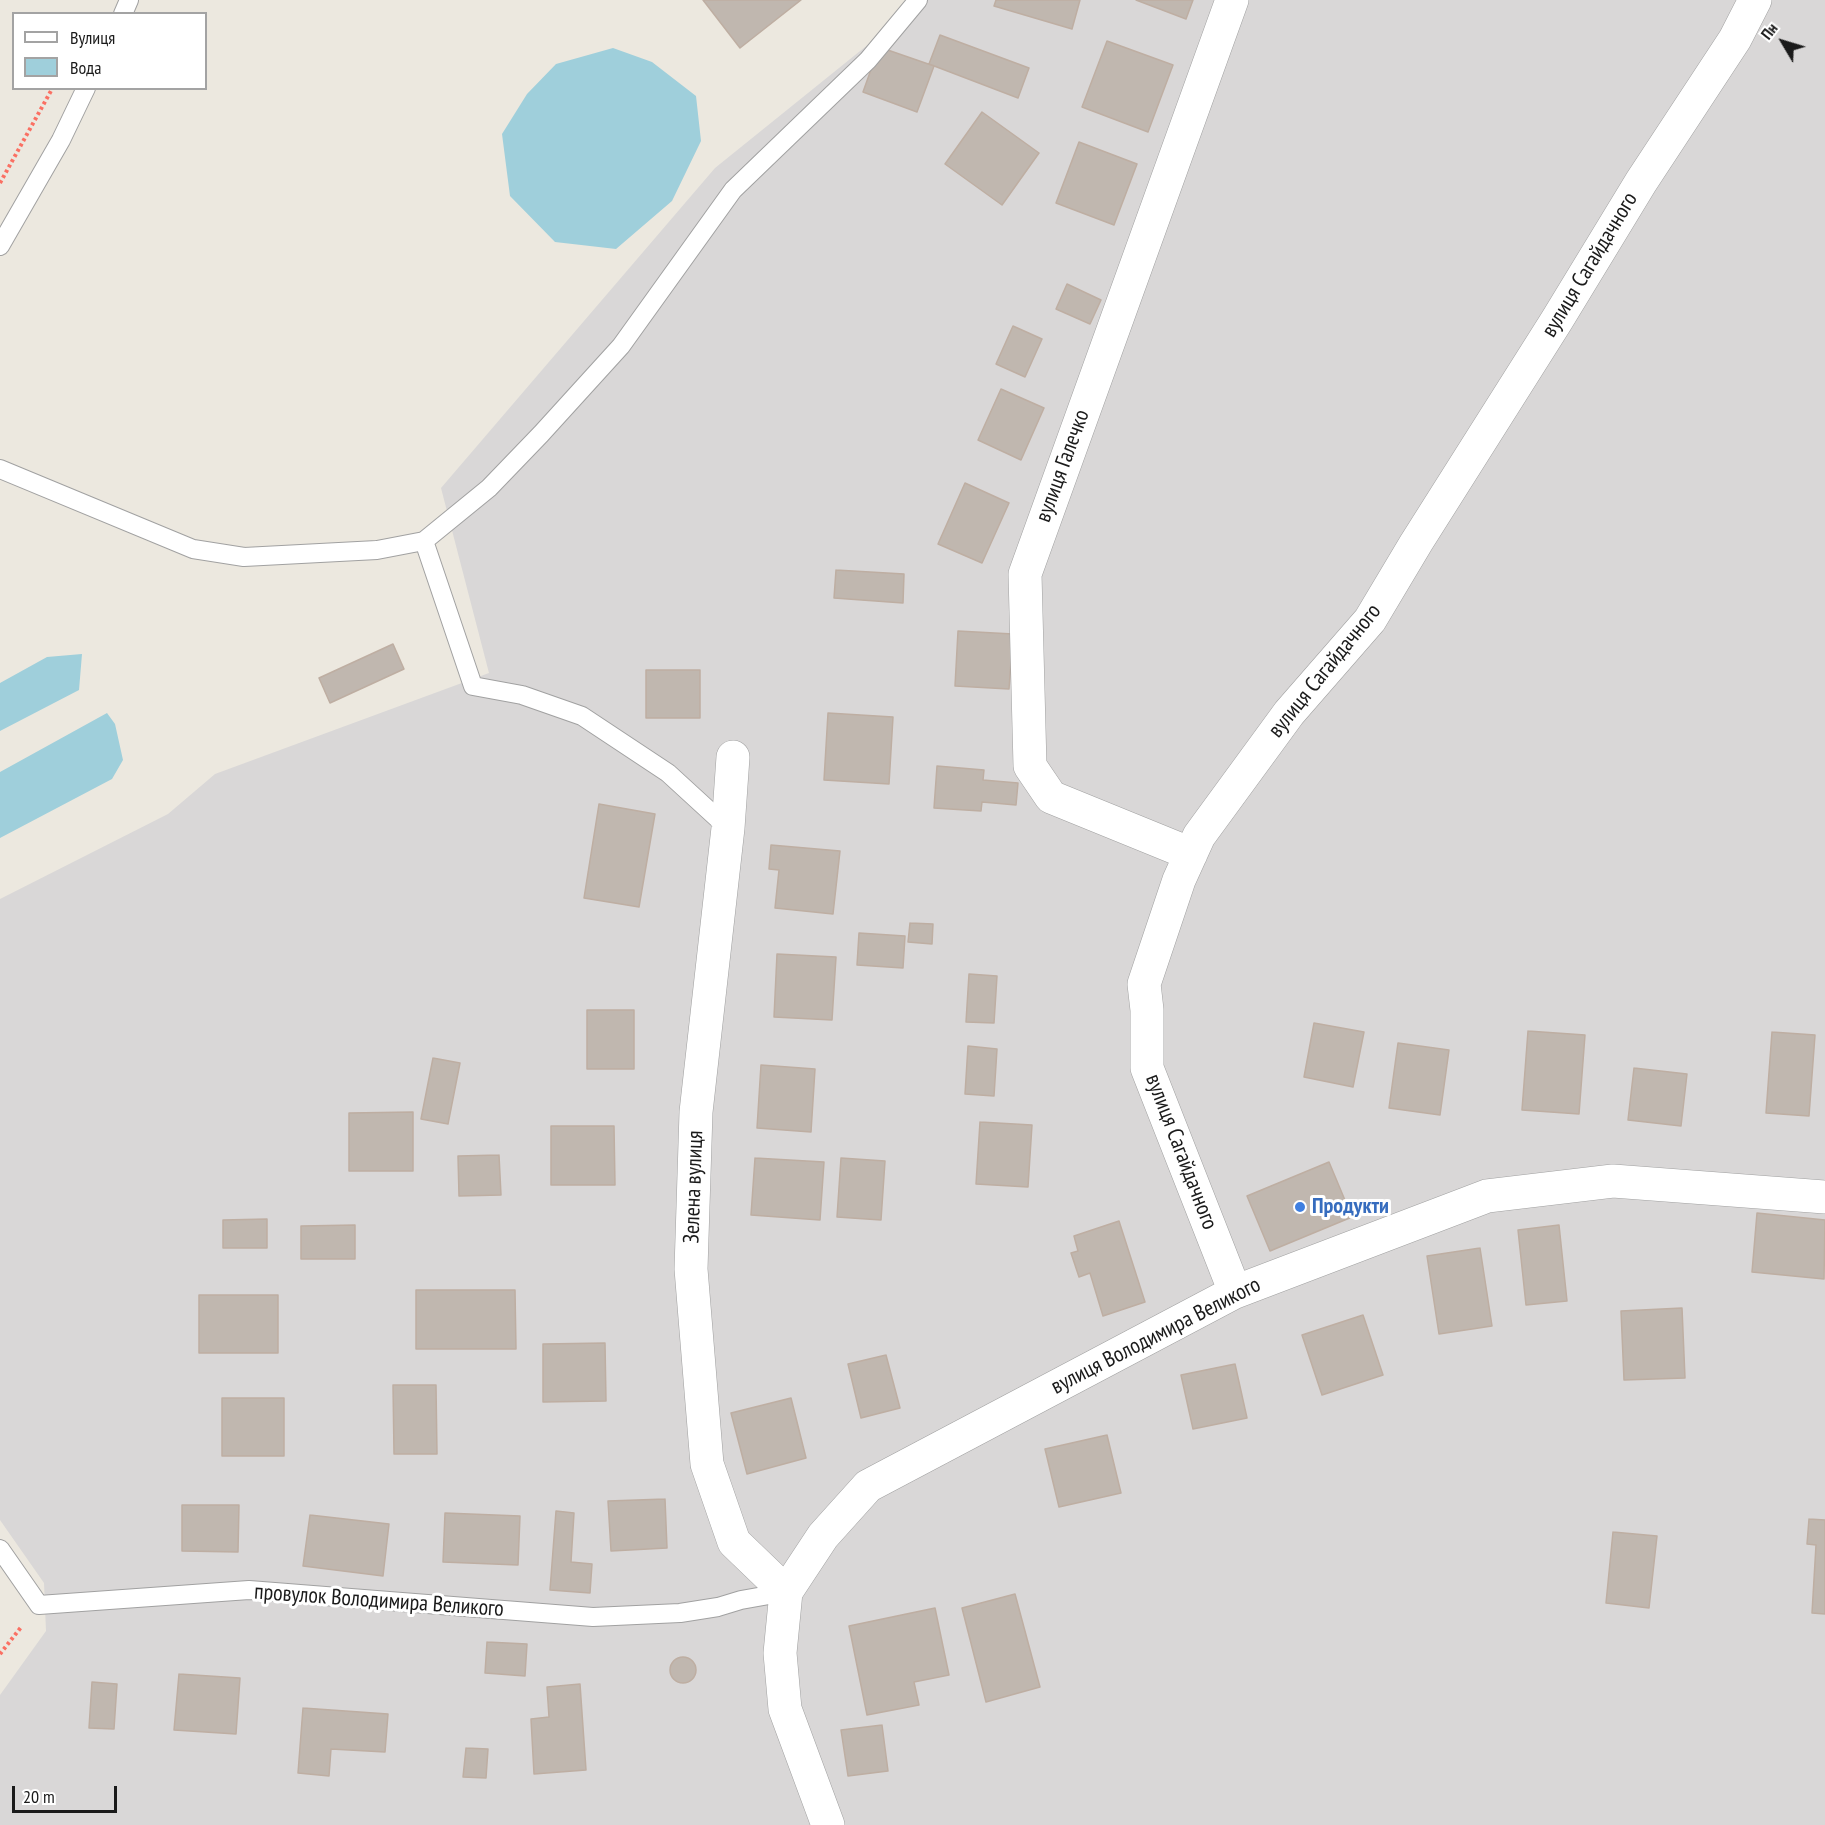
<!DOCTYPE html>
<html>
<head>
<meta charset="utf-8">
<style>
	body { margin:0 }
	#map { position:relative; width:1825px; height:1825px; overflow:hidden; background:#ece8df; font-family:"PT Sans Narrow",sans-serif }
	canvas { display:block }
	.legend { position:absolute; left:12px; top:12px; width:195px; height:78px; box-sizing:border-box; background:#fff; border:2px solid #a3a3a3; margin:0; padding:8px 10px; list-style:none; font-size:18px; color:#1a1a1a }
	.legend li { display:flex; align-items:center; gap:12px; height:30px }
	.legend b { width:30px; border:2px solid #a3a3a3 }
	.north { position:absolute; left:1753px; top:12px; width:60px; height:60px; -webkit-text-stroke:4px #fff; paint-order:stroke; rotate:308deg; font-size:16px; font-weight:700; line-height:24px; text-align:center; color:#1a1a1a }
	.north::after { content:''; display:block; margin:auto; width:21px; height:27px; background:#1a1a1a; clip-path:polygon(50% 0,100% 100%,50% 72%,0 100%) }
	.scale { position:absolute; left:12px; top:1786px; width:105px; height:27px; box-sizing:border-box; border:3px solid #1a1a1a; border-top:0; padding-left:8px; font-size:18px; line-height:21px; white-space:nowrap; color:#1a1a1a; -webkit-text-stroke:4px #fff; paint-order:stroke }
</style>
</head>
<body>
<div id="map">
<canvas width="1825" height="1825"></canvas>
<ul class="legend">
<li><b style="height:8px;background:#fff"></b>Вулиця</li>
<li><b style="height:16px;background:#9fcfdb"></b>Вода</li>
</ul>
<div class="north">Пн</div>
<div class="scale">20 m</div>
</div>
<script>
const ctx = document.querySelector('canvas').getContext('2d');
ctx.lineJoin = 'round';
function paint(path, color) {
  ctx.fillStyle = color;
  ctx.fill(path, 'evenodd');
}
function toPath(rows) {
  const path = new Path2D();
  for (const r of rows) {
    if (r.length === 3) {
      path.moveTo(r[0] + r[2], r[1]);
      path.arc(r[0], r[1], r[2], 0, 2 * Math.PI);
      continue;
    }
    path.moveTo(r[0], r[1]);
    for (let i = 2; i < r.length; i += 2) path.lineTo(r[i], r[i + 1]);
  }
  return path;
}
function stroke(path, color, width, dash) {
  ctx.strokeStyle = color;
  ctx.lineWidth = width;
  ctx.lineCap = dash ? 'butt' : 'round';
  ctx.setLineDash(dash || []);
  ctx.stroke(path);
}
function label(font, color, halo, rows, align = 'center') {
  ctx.font = font + ' "PT Sans Narrow",sans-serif';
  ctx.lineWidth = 6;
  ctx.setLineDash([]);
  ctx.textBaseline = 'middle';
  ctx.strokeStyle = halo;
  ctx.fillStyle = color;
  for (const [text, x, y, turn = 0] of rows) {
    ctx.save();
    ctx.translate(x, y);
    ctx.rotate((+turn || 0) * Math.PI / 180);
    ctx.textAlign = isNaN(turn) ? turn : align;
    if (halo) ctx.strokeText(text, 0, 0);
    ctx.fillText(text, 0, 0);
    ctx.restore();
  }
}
const residential = toPath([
	[913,0,1825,0,1825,1825,0,1825,0,1695,46,1631,44,1583,0,1520,0,899,168,814,215,774,489,673,441,488,715,168,901,18]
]);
const water = toPath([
	[613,48,652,62,696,96,701,141,672,201,616,249,555,242,510,196,502,134,527,94,556,64],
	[82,654,79,690,0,731,0,683,47,657],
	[107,713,115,724,123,760,112,779,0,838,0,772]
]);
const building = toPath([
	[703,0,801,0,740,48,703,0],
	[996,0,1080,0,1072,29,994,6,996,0],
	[1136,0,1193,0,1186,19,1136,0],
	[940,35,1029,68,1018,98,929,64,940,35],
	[1107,41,1173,65,1148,132,1082,107,1107,41],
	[879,47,934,66,917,112,863,92,879,47],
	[982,112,1039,153,1002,205,945,164,982,112],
	[1079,142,1137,164,1114,225,1056,203,1079,142],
	[1067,284,1101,300,1090,324,1056,309,1067,284],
	[1013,326,1042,339,1025,377,996,364,1013,326],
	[1001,389,1044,408,1021,460,978,440,1001,389],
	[965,483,1009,503,982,563,938,544,965,483],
	[836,570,904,574,903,603,834,598,836,570],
	[958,631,1013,634,1009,689,955,686,958,631],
	[393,644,404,669,330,703,319,678,393,644],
	[646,670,700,670,700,718,646,718,646,670],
	[828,713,893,717,889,784,824,780,828,713],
	[937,766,984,770,983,780,1018,783,1016,805,982,802,981,811,934,808,937,766],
	[599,804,655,814,639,907,584,898,599,804],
	[771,845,840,851,833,914,775,908,779,870,769,869,771,845],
	[910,923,933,924,932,944,908,942,910,923],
	[859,933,905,936,903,968,857,965,859,933],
	[777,954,836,957,832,1020,774,1017,777,954],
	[969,974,997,976,994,1023,966,1022,969,974],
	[587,1010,634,1010,634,1069,587,1069,587,1010],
	[1314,1023,1364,1032,1353,1087,1304,1077,1314,1023],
	[1528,1031,1585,1035,1579,1114,1522,1110,1528,1031],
	[1772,1032,1815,1035,1809,1116,1766,1113,1772,1032],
	[1398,1043,1449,1050,1440,1115,1389,1108,1398,1043],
	[968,1046,997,1049,994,1096,965,1094,968,1046],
	[433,1058,460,1063,448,1124,421,1119,433,1058],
	[761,1065,815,1069,811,1132,757,1128,761,1065],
	[1634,1068,1687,1074,1681,1126,1628,1120,1634,1068],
	[413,1112,413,1171,349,1171,349,1113,413,1112],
	[980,1122,1032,1125,1028,1187,976,1184,980,1122],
	[551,1126,614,1126,615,1185,551,1185,551,1126],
	[499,1155,501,1195,459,1196,458,1156,499,1155],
	[755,1158,824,1162,820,1220,751,1215,755,1158],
	[841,1158,885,1161,881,1220,837,1217,841,1158],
	[1329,1162,1352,1217,1270,1251,1247,1196,1329,1162],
	[1757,1213,1825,1220,1824,1279,1752,1272,1757,1213],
	[267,1219,267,1248,223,1248,223,1220,267,1219],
	[1119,1221,1145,1302,1103,1316,1090,1273,1079,1277,1071,1253,1078,1251,1074,1236,1119,1221],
	[355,1225,355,1259,301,1259,301,1226,355,1225],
	[1559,1225,1567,1301,1526,1305,1518,1230,1559,1225],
	[1480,1248,1492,1326,1439,1334,1427,1256,1480,1248],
	[416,1290,515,1290,516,1349,416,1349,416,1290],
	[199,1295,278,1295,278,1353,199,1353,199,1295],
	[1682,1308,1685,1378,1624,1380,1621,1311,1682,1308],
	[1363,1315,1383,1375,1322,1395,1302,1335,1363,1315],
	[605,1343,606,1401,543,1402,543,1344,605,1343],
	[886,1355,900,1408,861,1418,848,1364,886,1355],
	[1235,1364,1247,1418,1193,1429,1181,1375,1235,1364],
	[393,1385,436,1385,437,1454,394,1454,393,1385],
	[222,1398,284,1398,284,1456,222,1456,222,1398],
	[791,1398,806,1458,747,1474,731,1413,791,1398],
	[1107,1435,1121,1493,1059,1507,1045,1449,1107,1435],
	[665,1499,667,1548,611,1551,608,1501,665,1499],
	[182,1505,239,1505,238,1552,182,1551,182,1505],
	[556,1511,574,1513,571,1562,592,1564,590,1593,550,1590,556,1511],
	[445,1513,520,1516,518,1565,443,1562,445,1513],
	[310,1515,389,1524,383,1576,303,1566,310,1515],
	[1809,1519,1825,1520,1825,1614,1812,1613,1816,1545,1807,1544,1809,1519],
	[1613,1532,1657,1536,1649,1608,1606,1603,1613,1532],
	[1015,1594,1040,1687,986,1702,962,1608,1015,1594],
	[935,1608,949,1675,914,1682,919,1705,867,1715,849,1626,935,1608],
	[487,1642,527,1644,525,1676,485,1673,487,1642],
	[683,1670,13],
	[179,1674,240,1678,236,1734,174,1730,179,1674],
	[92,1682,117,1684,114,1729,89,1728,92,1682],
	[580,1684,586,1770,534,1774,531,1719,549,1717,547,1687,580,1684],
	[303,1708,388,1714,385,1752,331,1749,329,1776,298,1773,303,1708],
	[882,1725,888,1771,848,1776,841,1730,882,1725],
	[466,1748,488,1749,486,1778,463,1777,466,1748]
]);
const path = toPath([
	[0,183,52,89],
	[0,1654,22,1626]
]);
const service = toPath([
	[123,14,129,0],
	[0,246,61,140,86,88],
	[0,469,193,549,244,557,377,550,424,541,473,686,522,695,582,716,668,773,728,828],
	[424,541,489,488,541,434,621,346,733,190,868,60,918,0],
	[0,1549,39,1605,249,1590,593,1617,680,1613,718,1607,741,1600,786,1592]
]);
const minor = toPath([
	[733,757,728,828,696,1112,691,1269,707,1464,734,1542,786,1592],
	[1191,854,1051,797,1030,766,1025,574,1232,0],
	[1235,1292,1147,1068,1147,1010,1144,984,1179,880,1199,836,1289,713,1370,620,1416,543,1557,320,1641,182,1735,39,1755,0],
	[828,1825,785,1709,780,1653,786,1592,823,1536,868,1486,1235,1292,1487,1196,1613,1181,1825,1197]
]);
const markers = [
	[1300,1207,6,"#3f7fe0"]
];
const streetNames = [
	["вулиця Сагайдачного",1590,265,-59],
	["вулиця Галечко",1063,466,-70],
	["вулиця Сагайдачного",1325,671,-51],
	["вулиця Сагайдачного",1181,1152,69],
	["Зелена вулиця",694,1187,-88],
	["вулиця Володимира Великого",1156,1336,-27],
	["провулок Володимира Великого",379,1601,4]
];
const shopNames = [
	["Продукти",1312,1207]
];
paint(residential, '#d9d7d7');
paint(water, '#9fcfdb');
paint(building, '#c0b7af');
stroke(building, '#beaea2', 1.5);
stroke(service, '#a1a1a1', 20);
stroke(minor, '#a1a1a1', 34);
stroke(path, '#fa7063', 4, [3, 3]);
stroke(service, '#fff', 18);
stroke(minor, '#fff', 33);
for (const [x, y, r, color] of markers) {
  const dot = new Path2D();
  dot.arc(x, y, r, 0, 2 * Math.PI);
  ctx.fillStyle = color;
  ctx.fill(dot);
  stroke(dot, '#fff', 2);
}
label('22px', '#1a1a1a', '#fff', streetNames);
label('bold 22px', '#366cbe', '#fff', shopNames, 'left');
</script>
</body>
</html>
